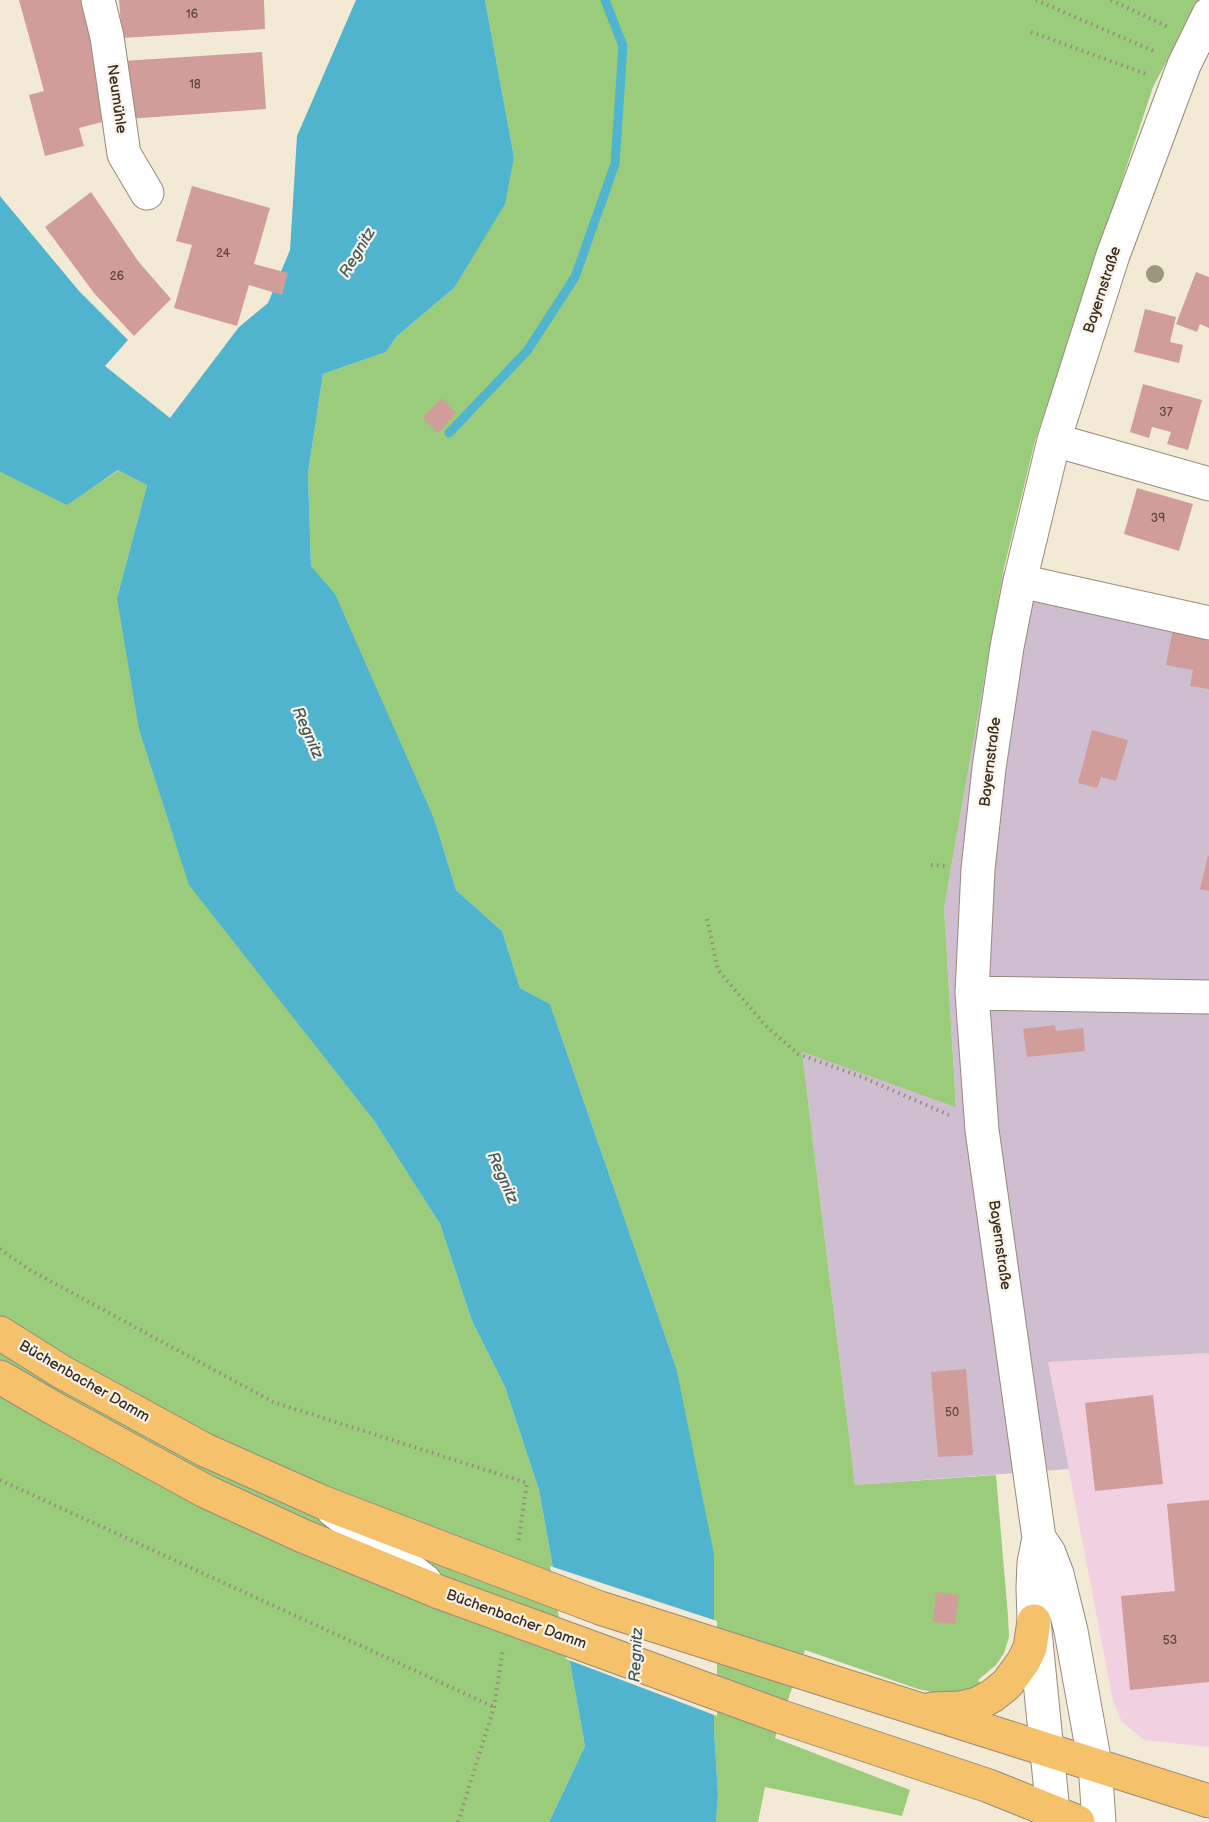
<!DOCTYPE html>
<html>
<head>
<meta charset="utf-8">
<style>
	body { margin:0 }
	canvas { display:block; background:#f3ead5 }
</style>
</head>
<body>
<canvas width="1209" height="1822"></canvas>
<script>
const ctx = document.querySelector('canvas').getContext('2d');
ctx.lineJoin = 'round';
function paint(path, color) {
  ctx.fillStyle = color;
  ctx.fill(path, 'evenodd');
}
function toPath(rows) {
  const path = new Path2D();
  for (const r of rows) {
    path.moveTo(r[0], r[1]);
    for (let i = 2; i < r.length; i += 2) path.lineTo(r[i], r[i + 1]);
  }
  return path;
}
function stroke(path, color, width, dash) {
  ctx.strokeStyle = color;
  ctx.lineWidth = width;
  ctx.lineCap = dash ? 'butt' : 'round';
  ctx.setLineDash(dash || []);
  ctx.stroke(path);
}
function label(font, color, halo, rows, align = 'center') {
  ctx.font = font + ' "Balsamiq Sans",sans-serif';
  ctx.lineWidth = 4.5;
  ctx.setLineDash([]);
  ctx.textBaseline = 'middle';
  ctx.strokeStyle = halo;
  ctx.fillStyle = color;
  for (const [text, x, y, turn = 0] of rows) {
    ctx.save();
    ctx.translate(x, y);
    ctx.rotate((+turn || 0) * Math.PI / 180);
    ctx.textAlign = isNaN(turn) ? turn : align;
    if (halo) ctx.strokeText(text, 0, 0);
    ctx.fillText(text, 0, 0);
    ctx.restore();
  }
}
const built = toPath([
	[1209,1353,1209,1747,1144,1740,1122,1722,1113,1701,1048,1362]
]);
const industrial = toPath([
	[1003,572,1209,613,1209,1353,1048,1362,1069,1469,855,1485,802,1052,956,1106,944,908]
]);
const green = toPath([
	[485,0,1199,0,1153,87,1035,441,1003,572,944,908,956,1107,802,1052,855,1485,996,1475,1008,1616,1009,1637,1004,1653,996,1665,978,1680,982,1685,958,1692,938,1693,918,1689,805,1650,775,1738,910,1790,902,1816,765,1787,758,1822,716,1822,718,1795,714,1729,676,1367,550,1004,520,988,502,931,456,890,435,821,311,566,308,473,323,374,386,352,396,337,454,288,514,157],
	[119,470,147,485,117,598,373,1119,440,1224,472,1321,505,1387,539,1490,585,1746,549,1822,0,1822,0,472,67,504]
]);
const water = toPath([
	[356,0,485,0,514,157,505,204,454,288,396,337,386,352,323,374,308,473,311,566,335,594,435,821,456,890,502,931,520,988,550,1004,676,1367,714,1554,714,1729,718,1795,716,1822,549,1822,585,1746,539,1490,505,1387,472,1321,440,1224,373,1119,189,885,139,729,117,598,147,485,118,470,67,505,0,472,0,196,79,291,128,340,105,366,170,418,239,327,268,303,290,250,297,136]
]);
const pier = toPath([
	[550,1566,717,1621,717,1716,566,1659]
]);
const stream = toPath([
	[449,433,527,351,575,277,615,164,623,46,605,0]
]);
const building = toPath([
	[19,0,82,0,113,119,79,128,84,146,45,156,29,95,44,91],
	[119,0,264,0,265,29,122,38],
	[262,52,266,109,127,119,123,61],
	[192,186,270,208,254,264,288,273,282,295,249,285,237,326,174,308,192,245,176,241],
	[91,192,138,261,171,299,134,336,94,293,45,227],
	[1196,272,1209,277,1209,328,1200,324,1197,332,1176,324],
	[1145,309,1176,317,1170,342,1183,345,1179,363,1134,352],
	[1143,384,1202,400,1188,450,1167,444,1171,432,1152,427,1149,438,1130,432],
	[441,398,456,413,438,433,423,418],
	[1137,488,1193,504,1179,551,1124,534],
	[1174,623,1209,630,1209,689,1190,686,1193,670,1166,665],
	[1092,730,1128,740,1116,781,1101,777,1097,788,1078,783],
	[1208,856,1209,856,1209,891,1200,889],
	[1055,1025,1056,1031,1083,1028,1085,1051,1027,1057,1023,1029],
	[966,1369,973,1455,938,1457,931,1372],
	[1153,1395,1163,1484,1095,1491,1085,1403],
	[1209,1500,1209,1682,1130,1690,1121,1596,1175,1591,1167,1504],
	[936,1592,959,1595,955,1624,933,1622]
]);
const path = toPath([
	[1036,0,1156,52],
	[1111,0,1168,27],
	[1031,32,1149,75],
	[931,865,948,866],
	[707,919,718,970,766,1026,798,1054,862,1077,949,1115],
	[0,1249,30,1270,273,1402,527,1483,518,1544],
	[0,1480,494,1707],
	[458,1822,494,1707,503,1649]
]);
const minor = toPath([
	[98,0,107,37,124,154,147,193],
	[1054,440,1209,484],
	[1020,581,1209,623],
	[972,993,1209,997],
	[333,1510,425,1581],
	[1039,1538,1049,1553,1057,1574,1071,1631,1095,1764,1099,1822],
	[1054,1822,1034,1621,1033,1587,1034,1563,1039,1538,982,1130,972,993,978,869,989,768,1007,647,1020,581,1054,440,1113,255,1184,65,1209,14]
]);
const major = toPath([
	[0,1333,62,1372,205,1450,322,1502,452,1552],
	[0,1377,55,1409,205,1491,303,1536,439,1592],
	[798,1671,1209,1801],
	[932,1709,960,1708,977,1704,992,1696,1007,1684,1023,1662,1030,1648,1034,1621],
	[782,1717,989,1786,1078,1822]
]);
const majorBridge = toPath([
	[452,1552,600,1608,798,1671],
	[439,1592,782,1717]
]);
const trees = [
	[1155,274]
];
const numberNames = [
	["16",192,15],
	["18",195,85],
	["24",223,254],
	["26",117,277],
	["37",1166,413],
	["39",1158,519],
	["50",952,1413],
	["53",1170,1641]
];
const streetNames = [
	["Neumühle",116,99,82],
	["Bayernstraße",1103,290,-72],
	["Bayernstraße",991,762,-83],
	["Bayernstraße",999,1245,82],
	["Büchenbacher Damm",84,1382,30],
	["Büchenbacher Damm",516,1620,20]
];
const waterNames = [
	["Regnitz",358,253,-59],
	["Regnitz",307,733,66],
	["Regnitz",502,1178,66],
	["Regnitz",637,1655,-87]
];
paint(built, '#f1d0e2');
paint(industrial, '#cebed0');
paint(green, '#9acc7c');
paint(water, '#50b4cf');
paint(pier, '#f3ead5');
stroke(stream, '#50b4cf', 9);
paint(building, '#d09d9b');
stroke(minor, '#978a7a', 35);
stroke(major, '#978a7a', 35);
stroke(path, '#978a7a', 4, [1.5, 4.5]);
stroke(minor, '#fff', 33);
stroke(major, '#f5c16b', 33);
stroke(majorBridge, '#978a7a', 35, []);
stroke(majorBridge, '#f5c16b', 33);
ctx.fillStyle = '#9b967e';
for (const [x, y] of trees) {
  ctx.beginPath();
  ctx.arc(x, y, 9, 0, 2 * Math.PI);
  ctx.fill();
}
label('12px', '#60473d', null, numberNames);
label('15px', '#3b2a1e', '#f7f3e8', streetNames);
label('italic 16px', '#425a5c', '#f7f3e8', waterNames);
</script>
</body>
</html>
